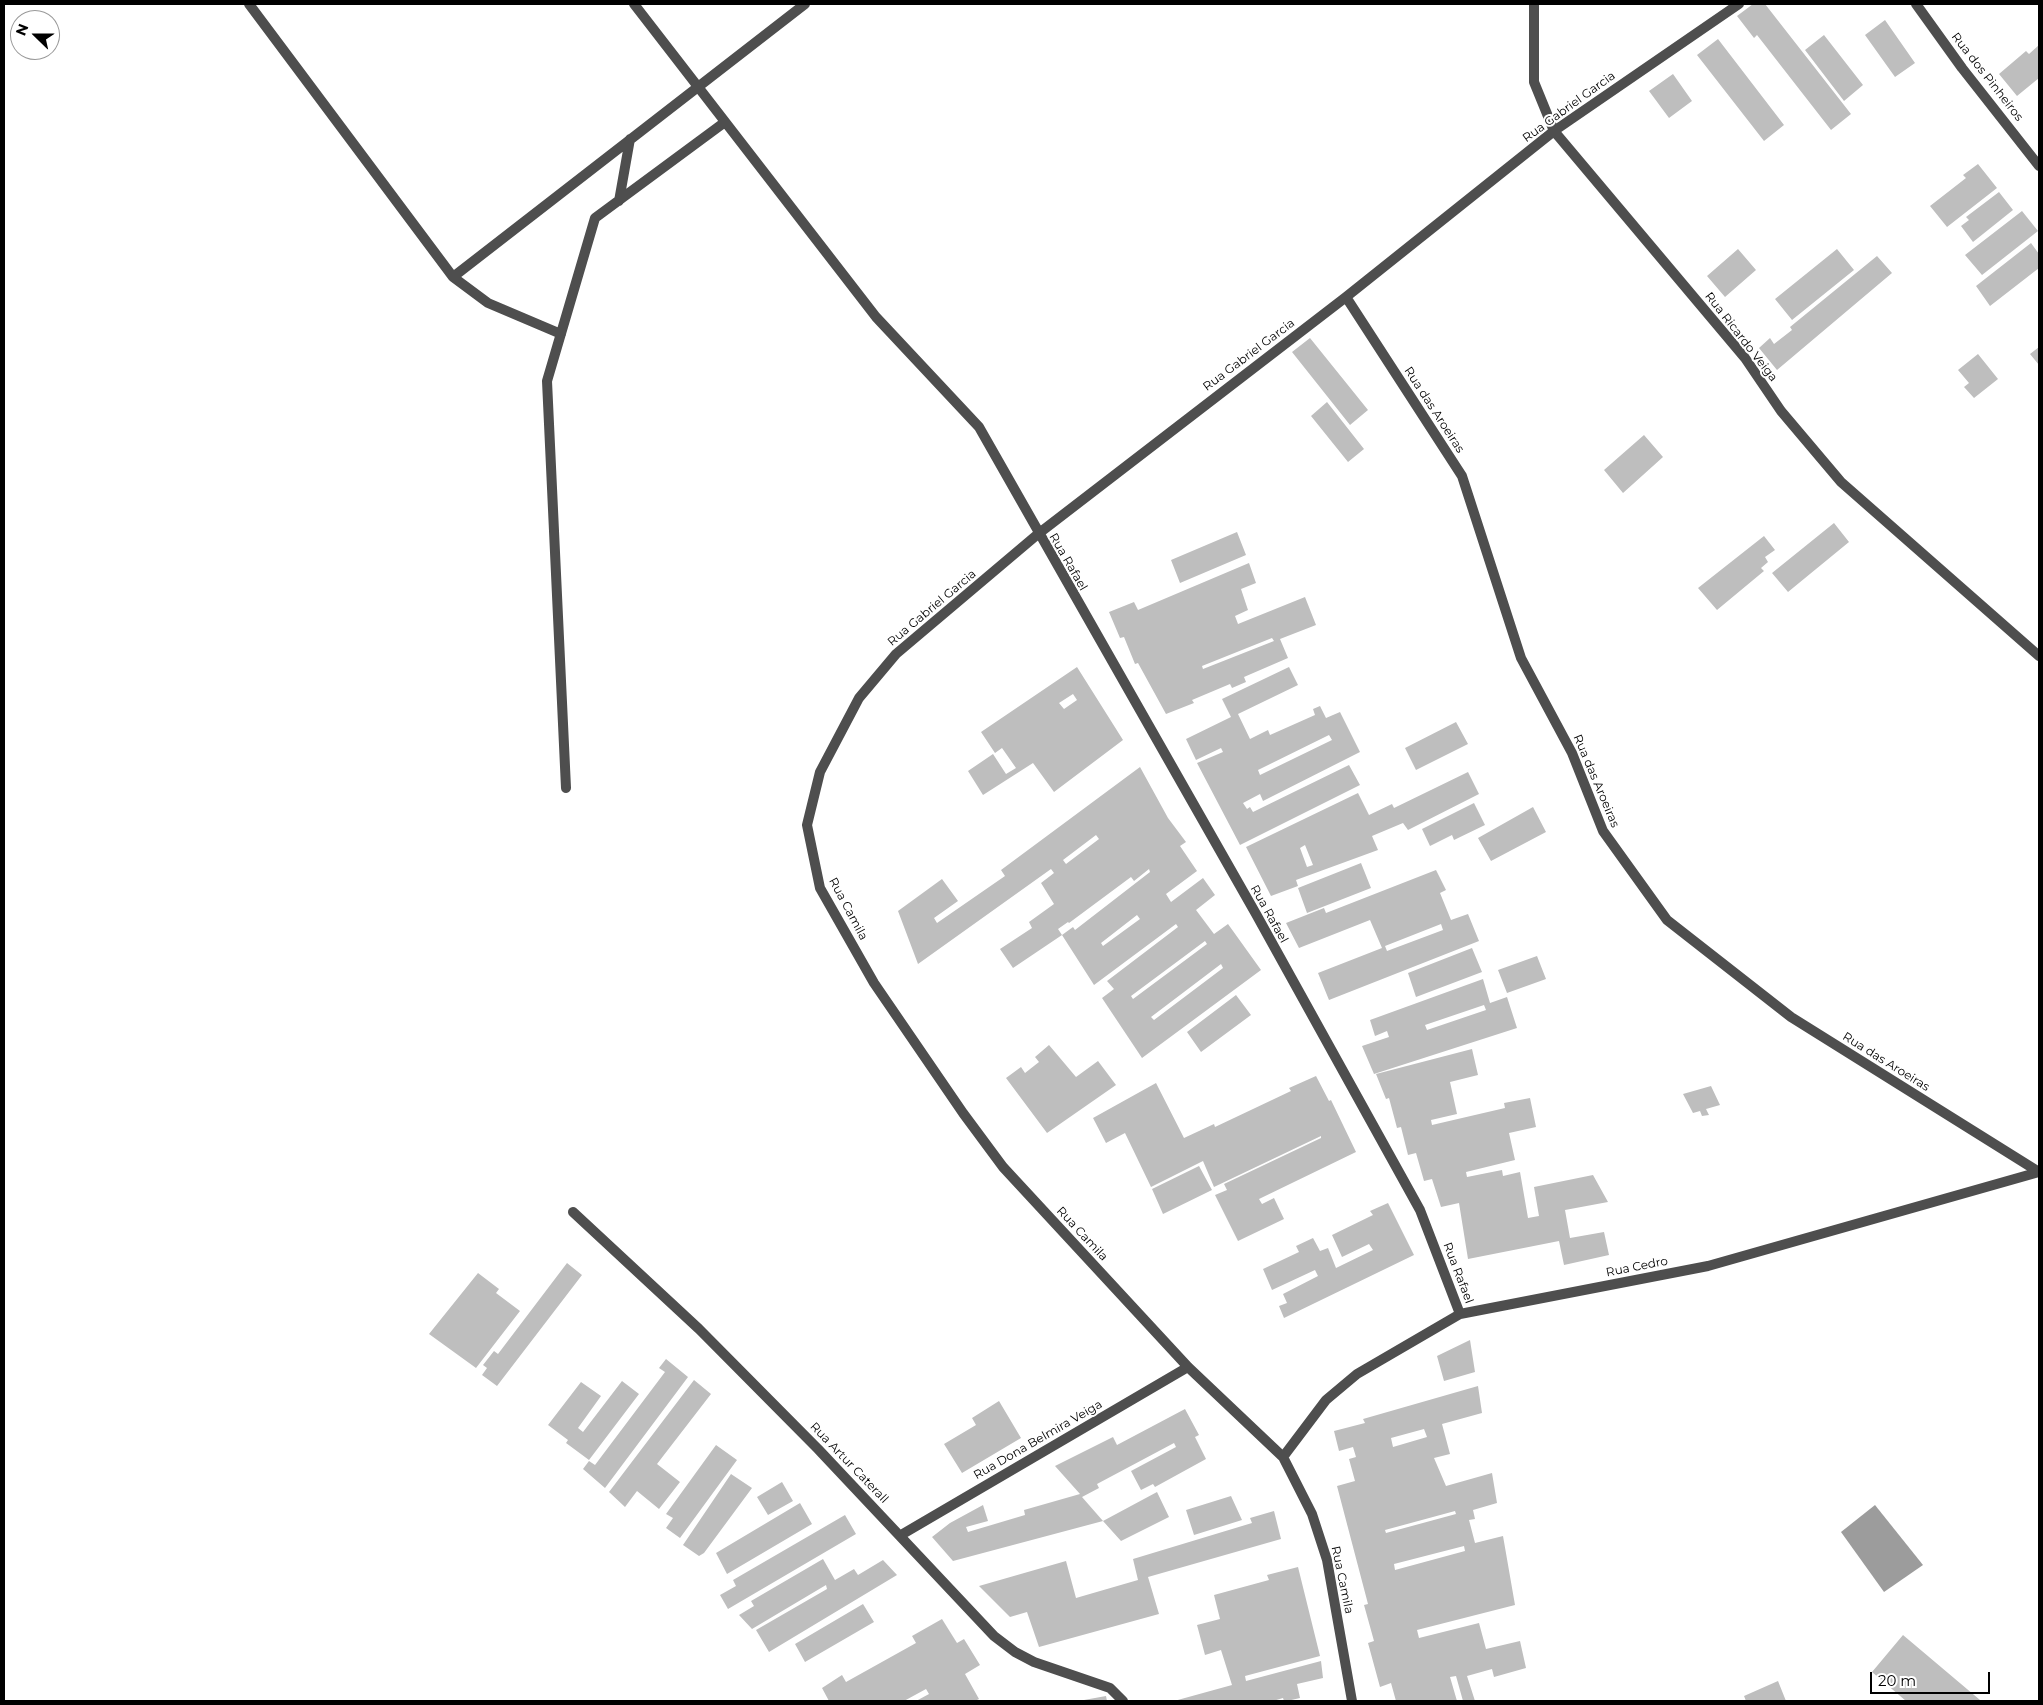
<!DOCTYPE html>
<html>
<head>
<meta charset="utf-8">
<style>
	body { margin:0 }
	#map { position:relative; width:2043px; height:1705px; overflow:hidden; background:#fff; font-family:Montserrat,sans-serif }
	canvas { display:block }
	.frame { position:absolute; inset:0; border:5px solid #000; pointer-events:none }
	.north { position:absolute; left:10px; top:10px; width:50px; height:50px; box-sizing:border-box; background:#fff; border:1px solid #999; border-radius:50%; rotate:292deg; font-size:14px; font-weight:700; line-height:20px; text-align:center; color:#000 }
	.north::after { content:''; display:block; margin:auto; width:18px; height:22px; background:#000; clip-path:polygon(50% 0,100% 100%,50% 72%,0 100%) }
	.scale { position:absolute; left:1870px; top:1672px; width:120px; height:22px; box-sizing:border-box; border:2px solid #000; border-top:0; padding-left:6px; font-size:15px; line-height:18px; white-space:nowrap; color:#000; -webkit-text-stroke:4px #fff; paint-order:stroke }
</style>
</head>
<body>
<div id="map">
<canvas width="2043" height="1705"></canvas>
<div class="frame"></div>
<div class="north">N</div>
<div class="scale">20 m</div>
</div>
<script>
const ctx = document.querySelector('canvas').getContext('2d');
ctx.lineJoin = 'round';
function paint(path, color) {
  ctx.fillStyle = color;
  ctx.fill(path, 'evenodd');
}
function toPath(rows) {
  const path = new Path2D();
  for (const r of rows) {
    path.moveTo(r[0], r[1]);
    for (let i = 2; i < r.length; i += 2) path.lineTo(r[i], r[i + 1]);
  }
  return path;
}
function stroke(path, color, width, dash) {
  ctx.strokeStyle = color;
  ctx.lineWidth = width;
  ctx.lineCap = dash ? 'butt' : 'round';
  ctx.setLineDash(dash || []);
  ctx.stroke(path);
}
function label(font, color, halo, rows, align = 'center') {
  ctx.font = font + ' Montserrat,sans-serif';
  ctx.lineWidth = 4;
  ctx.setLineDash([]);
  ctx.textBaseline = 'middle';
  ctx.strokeStyle = halo;
  ctx.fillStyle = color;
  for (const [text, x, y, turn = 0] of rows) {
    ctx.save();
    ctx.translate(x, y);
    ctx.rotate((+turn || 0) * Math.PI / 180);
    ctx.textAlign = isNaN(turn) ? turn : align;
    if (halo) ctx.strokeText(text, 0, 0);
    ctx.fillText(text, 0, 0);
    ctx.restore();
  }
}
const water = toPath([
	[1875,1505,1923,1565,1884,1592,1841,1532]
]);
const building = toPath([
	[1753,4,1765,4,1851,114,1831,130,1757,35,1754,38,1737,16],
	[1885,20,1915,63,1895,77,1865,35],
	[1824,35,1863,85,1844,101,1805,50],
	[1718,39,1784,125,1764,141,1697,55],
	[2039,45,2039,78,2017,96,1999,74,2026,51,2029,54],
	[1673,74,1692,101,1669,118,1649,91],
	[1978,164,1997,188,1947,227,1930,206,1966,178,1963,175],
	[1999,192,2013,210,1973,242,1961,226,1969,220,1966,217],
	[2022,211,2038,231,1982,275,1965,255],
	[2031,243,2039,254,2039,268,1990,306,1976,286],
	[1738,249,1756,270,1725,297,1707,276],
	[1837,249,1854,270,1792,320,1775,299],
	[1877,256,1892,273,1777,370,1759,348,1770,338,1774,344,1792,330,1790,327],
	[1310,338,1368,410,1350,425,1292,352],
	[2039,347,2039,365,2030,354],
	[1978,354,1998,379,1974,398,1964,387,1969,383,1958,370],
	[1327,402,1364,449,1348,462,1311,416],
	[1644,435,1663,457,1623,493,1604,470],
	[1834,523,1849,542,1788,592,1772,573],
	[1237,532,1246,555,1180,583,1171,560],
	[1764,536,1775,550,1765,557,1768,562,1761,568,1764,571,1717,610,1698,588],
	[1249,563,1256,583,1241,589,1248,610,1235,616,1238,624,1305,597,1316,625,1280,639,1288,658,1244,677,1246,682,1232,688,1230,684,1192,700,1194,703,1166,714,1138,663,1135,664,1124,637,1120,638,1109,612,1134,602,1138,610],
	[1272,638,1274,641,1203,669,1202,666],
	[1077,667,1123,740,1054,792,1033,763,983,795,968,771,993,754,1006,774,1016,768,1002,748,995,753,981,732],
	[1073,694,1077,700,1064,709,1059,703],
	[1289,667,1298,685,1238,714,1250,739,1268,730,1270,735,1315,715,1313,709,1320,706,1326,718,1340,712,1360,752,1263,801,1260,794,1243,803,1247,809,1250,807,1253,812,1349,765,1360,785,1240,845,1197,763,1223,752,1221,748,1196,760,1186,739,1231,717,1222,699],
	[1329,735,1332,740,1260,775,1258,770],
	[1456,722,1468,744,1416,770,1405,748],
	[1140,767,1168,818,1186,842,1180,846,1197,871,1166,894,1171,902,1203,878,1215,895,1196,910,1214,934,1228,924,1261,970,1142,1058,1102,998,1114,989,1107,981,1178,927,1176,924,1094,985,1062,935,1073,927,1075,930,1150,872,1149,869,1134,881,1131,877,1069,923,1068,922,1058,929,1062,935,1013,968,1000,949,1032,928,1029,922,1054,904,1041,883,1054,873,1051,869,918,964,898,911,942,879,958,901,934,918,937,923,1005,876,1001,870],
	[1096,835,1099,839,1066,864,1063,860],
	[1137,915,1140,919,1103,946,1101,943],
	[1205,941,1207,944,1133,999,1131,996],
	[1221,964,1223,968,1154,1020,1151,1017],
	[1468,772,1479,794,1408,830,1403,823,1372,836,1378,850,1296,880,1298,886,1271,896,1246,847,1358,793,1369,815,1392,804,1394,808],
	[1305,845,1313,865,1307,867,1300,848],
	[1474,803,1485,825,1454,840,1452,835,1430,846,1422,829],
	[1533,807,1546,832,1491,861,1478,838],
	[1361,863,1371,888,1307,913,1298,888],
	[1436,870,1446,890,1440,893,1451,920,1468,914,1479,941,1329,1000,1318,973,1382,948,1370,920,1299,948,1286,923,1324,908,1326,913],
	[1441,924,1443,930,1387,951,1385,946],
	[1472,948,1482,972,1416,997,1408,973],
	[1537,956,1546,979,1507,993,1498,970],
	[1483,979,1490,1003,1507,997,1517,1028,1374,1074,1362,1046,1389,1037,1387,1031,1375,1036,1370,1020],
	[1484,1005,1486,1010,1427,1030,1425,1025],
	[1236,995,1251,1015,1201,1052,1187,1032],
	[1049,1045,1076,1077,1098,1061,1116,1085,1047,1133,1006,1078,1021,1067,1025,1073,1039,1062,1035,1057],
	[1472,1049,1478,1075,1450,1082,1457,1114,1431,1120,1432,1125,1505,1108,1504,1103,1530,1098,1536,1127,1509,1133,1515,1160,1466,1172,1467,1177,1502,1170,1503,1176,1520,1172,1528,1218,1539,1216,1534,1187,1593,1175,1608,1202,1565,1210,1570,1238,1604,1232,1609,1255,1564,1265,1559,1241,1468,1259,1459,1203,1441,1207,1432,1179,1424,1181,1416,1153,1408,1155,1401,1127,1397,1128,1389,1098,1386,1099,1376,1074],
	[1316,1076,1329,1101,1331,1100,1356,1152,1259,1199,1262,1204,1274,1198,1284,1219,1238,1241,1215,1195,1227,1190,1224,1184,1321,1138,1321,1136,1214,1187,1203,1161,1151,1187,1125,1133,1106,1143,1093,1118,1156,1083,1184,1138,1214,1124,1215,1127,1291,1091,1289,1088],
	[1711,1086,1720,1105,1706,1109,1709,1115,1702,1116,1700,1111,1693,1113,1683,1094],
	[1199,1166,1212,1190,1163,1214,1152,1189],
	[1388,1203,1414,1255,1284,1318,1279,1306,1287,1303,1283,1294,1318,1276,1315,1270,1272,1290,1263,1269,1299,1252,1296,1246,1313,1238,1320,1251,1328,1248,1336,1268,1373,1250,1369,1244,1342,1257,1332,1235,1373,1215,1370,1211],
	[567,1263,582,1275,497,1386,482,1375,487,1368,483,1365,494,1351,498,1354],
	[478,1273,499,1289,496,1293,520,1311,476,1368,429,1334],
	[1470,1340,1475,1372,1444,1381,1437,1356],
	[666,1359,688,1377,605,1488,583,1469,589,1461,595,1465,665,1372,659,1368],
	[694,1380,711,1394,657,1464,680,1482,659,1509,637,1491,625,1507,609,1492],
	[622,1381,639,1394,589,1460,566,1443,568,1440,548,1425,581,1382,601,1396,578,1428,583,1432],
	[1478,1386,1482,1413,1442,1424,1450,1454,1434,1458,1446,1486,1492,1473,1497,1503,1473,1510,1475,1519,1469,1520,1475,1543,1503,1536,1515,1605,1417,1630,1419,1638,1479,1623,1486,1649,1520,1641,1526,1668,1494,1677,1492,1669,1467,1676,1475,1701,1463,1701,1456,1676,1450,1677,1457,1701,1396,1701,1391,1683,1380,1687,1368,1643,1374,1641,1364,1605,1368,1604,1337,1486,1355,1481,1349,1459,1356,1457,1353,1447,1339,1451,1334,1431,1365,1423,1363,1419],
	[1424,1429,1427,1437,1393,1447,1391,1438],
	[1455,1511,1456,1514,1386,1533,1385,1530],
	[1464,1546,1465,1551,1395,1570,1394,1564],
	[999,1401,1021,1438,962,1473,944,1444,976,1425,972,1418],
	[1185,1409,1199,1435,1195,1437,1206,1459,1155,1487,1153,1484,1141,1490,1131,1471,1176,1447,1174,1443,1097,1484,1099,1488,1082,1497,1103,1521,953,1561,932,1537,950,1523,983,1505,988,1521,966,1527,968,1532,1025,1515,1024,1510,1080,1494,1055,1466,1113,1437,1117,1445],
	[716,1445,737,1460,680,1538,666,1528,673,1518,666,1514],
	[731,1474,752,1488,704,1553,699,1556,683,1545],
	[782,1482,793,1501,768,1515,757,1497],
	[1157,1492,1169,1517,1121,1541,1103,1521],
	[1231,1496,1242,1520,1194,1535,1186,1510],
	[800,1503,812,1524,727,1574,716,1553],
	[1274,1511,1281,1539,1148,1577,1159,1614,1039,1647,1027,1612,1010,1617,979,1586,1066,1561,1076,1598,1138,1580,1133,1559,1252,1523,1250,1518],
	[845,1515,856,1534,728,1609,720,1595,736,1586,733,1580],
	[823,1559,835,1580,854,1569,858,1575,883,1560,897,1575,769,1652,756,1630,827,1589,826,1585,752,1629,739,1615,754,1606,751,1601],
	[1298,1567,1320,1656,1245,1676,1246,1681,1321,1661,1323,1678,1297,1684,1300,1698,1287,1701,1284,1701,1283,1698,1273,1701,1174,1701,1232,1685,1221,1650,1205,1655,1197,1625,1220,1619,1214,1595,1269,1580,1267,1575],
	[863,1604,874,1622,805,1662,795,1644],
	[942,1619,957,1643,964,1639,980,1665,965,1674,979,1699,975,1701,916,1701,929,1694,926,1689,904,1701,829,1701,822,1688,842,1675,846,1682,916,1643,912,1636],
	[1903,1635,1980,1700,1979,1701,1906,1701,1872,1672],
	[1778,1681,1786,1701,1746,1701,1744,1696],
	[1106,1696,1107,1701,1084,1701,1084,1700]
]);
const minor = toPath([
	[249,4,453,277,805,4],
	[634,4,876,317,979,427,1256,914,1420,1210,1460,1314],
	[1534,4,1534,82,1554,131,1745,358,1781,411,1841,482,2039,656],
	[1916,4,1962,68,2039,166],
	[619,201,630,139],
	[453,277,488,303,561,334],
	[1346,297,1462,476,1521,658,1572,753,1603,831,1667,920,1791,1017,2039,1172],
	[566,788,547,381,595,218,725,122],
	[573,1212,699,1329,818,1449,994,1636,1015,1652,1034,1662,1110,1688,1123,1701],
	[1283,1457,1326,1400,1357,1374,1460,1314,1708,1266,2039,1172],
	[901,1535,1188,1367],
	[1352,1701,1327,1560,1312,1514,1283,1457,1188,1367,1003,1167,963,1113,874,983,820,888,807,825,820,772,859,698,896,654,1038,534,1346,297,1554,131,1739,4]
]);
const streetNames = [
	["Rua dos Pinheiros",1987,77,52],
	["Rua Gabriel Garcia",1569,107,-36],
	["Rua Ricardo Veiga",1741,337,52],
	["Rua Gabriel Garcia",1249,355,-37],
	["Rua das Aroeiras",1434,410,57],
	["Rua Rafael",1068,562,60],
	["Rua Gabriel Garcia",932,608,-40],
	["Rua das Aroeiras",1596,781,67],
	["Rua Camila",848,909,62],
	["Rua Rafael",1269,914,61],
	["Rua das Aroeiras",1886,1062,32],
	["Rua Camila",1082,1234,47],
	["Rua Cedro",1637,1267,-11],
	["Rua Rafael",1458,1273,69],
	["Rua Dona Belmira Veiga",1038,1440,-30],
	["Rua Artur Caterall",849,1463,46],
	["Rua Camila",1342,1580,78]
];
paint(water, '#9c9c9c');
paint(building, '#bebebe');
stroke(minor, '#4e4e4e', 10);
label('12px', '#000', '#fff', streetNames);
</script>
</body>
</html>
